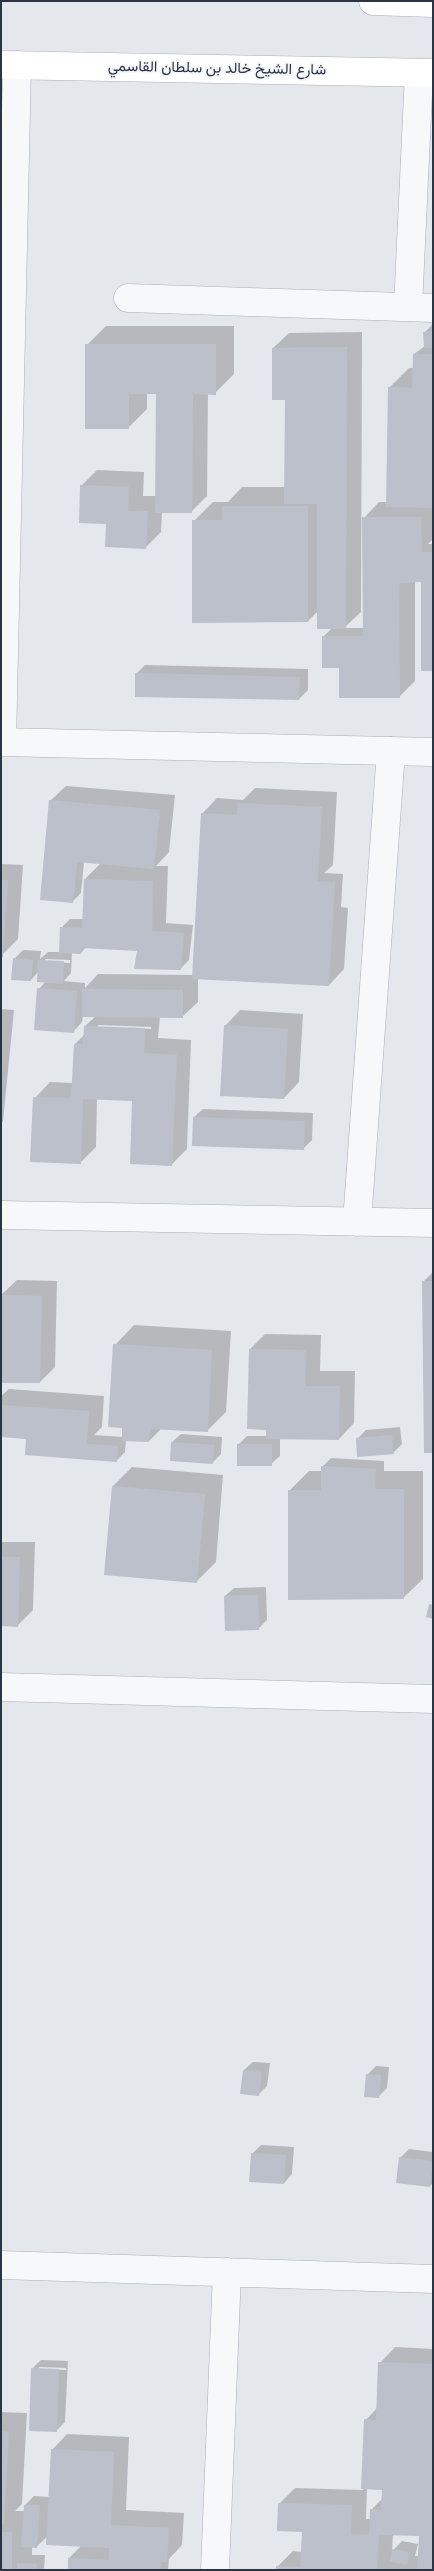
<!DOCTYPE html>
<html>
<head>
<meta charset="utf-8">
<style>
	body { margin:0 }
	#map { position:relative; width:434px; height:2571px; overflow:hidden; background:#e4e7ec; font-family:"Nunito Sans",sans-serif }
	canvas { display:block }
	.frame { position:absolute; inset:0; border:2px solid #2b3445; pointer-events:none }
</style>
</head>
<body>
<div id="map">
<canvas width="434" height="2571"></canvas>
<div class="frame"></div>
</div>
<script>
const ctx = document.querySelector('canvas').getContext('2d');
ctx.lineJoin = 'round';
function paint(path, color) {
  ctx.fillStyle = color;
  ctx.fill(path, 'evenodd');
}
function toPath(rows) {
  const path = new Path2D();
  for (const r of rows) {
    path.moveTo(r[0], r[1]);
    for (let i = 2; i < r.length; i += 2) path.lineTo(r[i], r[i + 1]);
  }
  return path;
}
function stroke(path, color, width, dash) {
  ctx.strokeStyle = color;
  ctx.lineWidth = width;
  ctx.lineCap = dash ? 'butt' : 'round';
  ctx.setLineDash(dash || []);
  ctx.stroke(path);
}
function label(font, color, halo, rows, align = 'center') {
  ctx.font = font + ' "Nunito Sans",Vazirmatn,sans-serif';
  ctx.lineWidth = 4;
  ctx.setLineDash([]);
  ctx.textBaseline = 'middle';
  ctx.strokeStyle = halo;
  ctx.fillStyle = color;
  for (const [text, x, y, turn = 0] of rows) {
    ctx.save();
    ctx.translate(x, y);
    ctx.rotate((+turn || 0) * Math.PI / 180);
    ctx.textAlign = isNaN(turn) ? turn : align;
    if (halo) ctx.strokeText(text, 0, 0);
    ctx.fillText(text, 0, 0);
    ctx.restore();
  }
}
const shadow = toPath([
	[433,324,433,539,428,544,433,544,433,670,422,581,415,581,415,681,399,697,340,667,323,637,333,627,318,611,308,621,194,521,213,502,228,502,242,487,286,487,286,398,273,348,289,333,362,332,361,612,344,628,364,628,364,518,379,502,387,502,389,388,409,368,414,368,414,354,425,346,425,332],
	[106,326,234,326,234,374,215,393,208,393,207,496,192,511,162,511,161,532,145,548,82,485,97,470,144,472,143,496,156,496,157,393,147,393,147,409,128,428,87,345],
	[145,665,308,669,308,690,299,699,136,674],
	[66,786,175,795,169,852,156,866,168,866,166,923,193,925,189,960,181,968,140,949,86,947,81,953,72,953,71,973,64,981,85,983,85,988,98,974,193,975,202,814,217,798,243,800,255,788,337,792,333,865,324,873,343,874,341,907,348,908,344,969,329,985,198,978,198,1002,182,1017,160,1017,158,1038,191,1040,187,1149,172,1164,133,1100,97,1098,96,1147,80,1163,35,1098,50,1082,73,1083,75,1044,85,1034,85,1026,96,1016,83,1016,82,1022,74,1031,39,989,46,981,38,972,31,980,14,959,23,950,41,951,40,959,48,952,60,952,61,928,70,919,84,919,85,879,101,863,84,862,81,893,72,902,50,801],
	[45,959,70,960,70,963,45,962],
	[98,1025,151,1027,151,1029,98,1027],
	[1,864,23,865,18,939,2,955],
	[1,1009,14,1010,3,1121,1,1124],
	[240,1010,303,1014,299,1082,284,1098,225,1026],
	[203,1109,313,1113,312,1140,304,1148,194,1117],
	[432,1273,433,1273,433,1452,423,1282],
	[17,1280,57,1281,55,1367,40,1382,1,1295],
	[134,1325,231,1331,226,1412,207,1431,161,1429,149,1441,126,1440,125,1452,116,1461,28,1438,1,1436,1,1396,9,1389,104,1396,102,1427,94,1435,123,1437,115,1345],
	[265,1334,321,1335,320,1371,355,1371,354,1423,339,1439,280,1438,280,1456,271,1464,238,1445,247,1436,267,1436,250,1349],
	[400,1427,402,1444,393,1453,357,1439,366,1430],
	[181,1434,222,1437,221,1454,212,1463,172,1442],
	[331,1458,384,1461,384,1471,423,1471,423,1579,403,1598,290,1490,309,1471,322,1471,322,1467],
	[132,1467,223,1475,216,1562,197,1581,113,1486],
	[1,1542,35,1542,33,1610,18,1625,1,1625],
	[266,1587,267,1620,258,1629,225,1596,234,1588],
	[253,2062,270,2063,267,2086,259,2094,244,2070],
	[376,2066,389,2067,387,2088,378,2097,367,2075],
	[261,2145,294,2147,292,2174,284,2183,252,2154],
	[409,2149,433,2152,433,2183,430,2186,400,2158],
	[395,2347,433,2349,433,2570,277,2567,293,2551,302,2552,303,2531,279,2504,295,2488,363,2490,366,2420,377,2408,380,2363],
	[367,2488,385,2489,383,2498,371,2510,371,2519,366,2519],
	[393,2534,420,2535,419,2556,415,2556,418,2544,402,2541,392,2551],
	[41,2360,68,2361,65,2422,56,2431,33,2368],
	[39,2367,66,2368,66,2370,39,2369],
	[1,2412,27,2413,22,2504,15,2511,25,2511,25,2505,34,2496,50,2497,52,2450,67,2434,129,2437,126,2510,184,2513,182,2545,169,2559,168,2570,69,2570,69,2558,82,2545,48,2536,36,2547,32,2547,32,2555,45,2555,44,2570,1,2570]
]);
const building = toPath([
	[433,331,433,348,424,348,423,332],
	[85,344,216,344,216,395,193,394,192,513,155,513,156,394,129,394,129,429,85,429],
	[347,347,346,629,317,629,317,504,284,504,285,400,272,400,272,348],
	[413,354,433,354,433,508,386,507,388,387,412,388],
	[80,485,129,487,128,511,148,511,146,549,105,547,106,524,79,523],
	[222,506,308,506,308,622,192,623,192,520,222,520],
	[362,517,421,517,422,552,433,552,433,671,421,671,421,582,399,583,400,698,339,698,339,668,322,668,322,636,363,636],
	[135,673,300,677,299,700,135,697],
	[49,800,160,810,154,869,77,862,73,903,40,900],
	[238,803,322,807,318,881,335,882,329,986,192,979,201,813,237,815],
	[84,879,153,881,152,931,184,933,181,970,134,969,137,951,81,948,81,954,59,953,60,927,82,928],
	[1,880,8,880,3,957,1,957],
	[13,958,33,960,31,981,11,980],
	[38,960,64,961,63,984,37,982],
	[37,988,77,991,74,1033,34,1030],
	[82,989,183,990,183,1018,82,1017],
	[224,1025,288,1029,284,1099,220,1096],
	[84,1026,145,1028,144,1053,177,1055,172,1166,130,1164,132,1101,83,1099,81,1164,30,1162,33,1097,71,1098,74,1044,83,1044],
	[193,1117,305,1121,304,1150,192,1146],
	[422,1281,433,1281,433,1453,424,1453],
	[1,1295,42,1296,40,1383,1,1383],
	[113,1344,212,1350,208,1432,151,1429,149,1442,122,1441,122,1428,108,1427],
	[249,1349,306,1350,305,1386,340,1386,339,1440,266,1439,266,1430,247,1429],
	[1,1405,89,1411,87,1444,118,1446,117,1462,25,1455,26,1439,1,1437],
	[392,1435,394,1454,357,1457,356,1438],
	[171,1442,214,1445,213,1464,170,1461],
	[237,1444,272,1444,272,1466,237,1466],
	[321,1466,376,1469,375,1489,404,1489,404,1599,288,1600,288,1490,321,1490],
	[112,1486,205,1494,197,1583,104,1575],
	[1,1557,20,1557,18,1627,1,1626],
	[240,1595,258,1595,259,1630,225,1631,224,1596],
	[429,1604,433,1605,433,1619,426,1617],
	[243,2070,262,2072,259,2096,240,2094],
	[366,2074,381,2075,379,2098,364,2097],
	[251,2153,286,2155,284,2184,249,2182],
	[399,2157,433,2161,430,2187,396,2183],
	[378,2362,433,2364,433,2570,417,2570,419,2536,379,2535,377,2570,276,2570,276,2566,300,2567,302,2532,277,2531,278,2503,352,2505,351,2534,369,2535,370,2509,381,2510,382,2490,361,2489,364,2419,376,2420],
	[31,2368,59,2369,57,2432,29,2431],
	[1,2431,9,2432,4,2524,1,2524],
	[51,2449,114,2452,111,2525,169,2528,167,2562,161,2562,160,2570,68,2570,68,2558,109,2560,109,2548,46,2545],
	[24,2505,40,2505,37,2548,21,2547],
	[1,2532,12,2532,12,2570,1,2570],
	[392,2549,410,2552,407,2565,390,2561],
	[17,2563,37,2564,36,2570,17,2570]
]);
const minor = toPath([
	[128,298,433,308],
	[408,307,419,73],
	[1,742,433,752],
	[2,742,17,65],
	[1,1215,433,1223],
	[357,1222,391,751],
	[1,1687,433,1699],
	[1,2265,433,2279],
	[215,2570,227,2272]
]);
const secondary = toPath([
	[373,1,433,3],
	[1,65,433,73]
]);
const streetNames = [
	["شارع الشيخ خالد بن سلطان القاسمي",217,69,1]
];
paint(shadow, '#0003');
paint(building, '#bbc0ca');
stroke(minor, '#a9aeb7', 29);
stroke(secondary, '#a9aeb7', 29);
stroke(minor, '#f7f8fa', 28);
stroke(secondary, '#fff', 28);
label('15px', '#2b3445', '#f4f6f9', streetNames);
</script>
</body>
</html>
